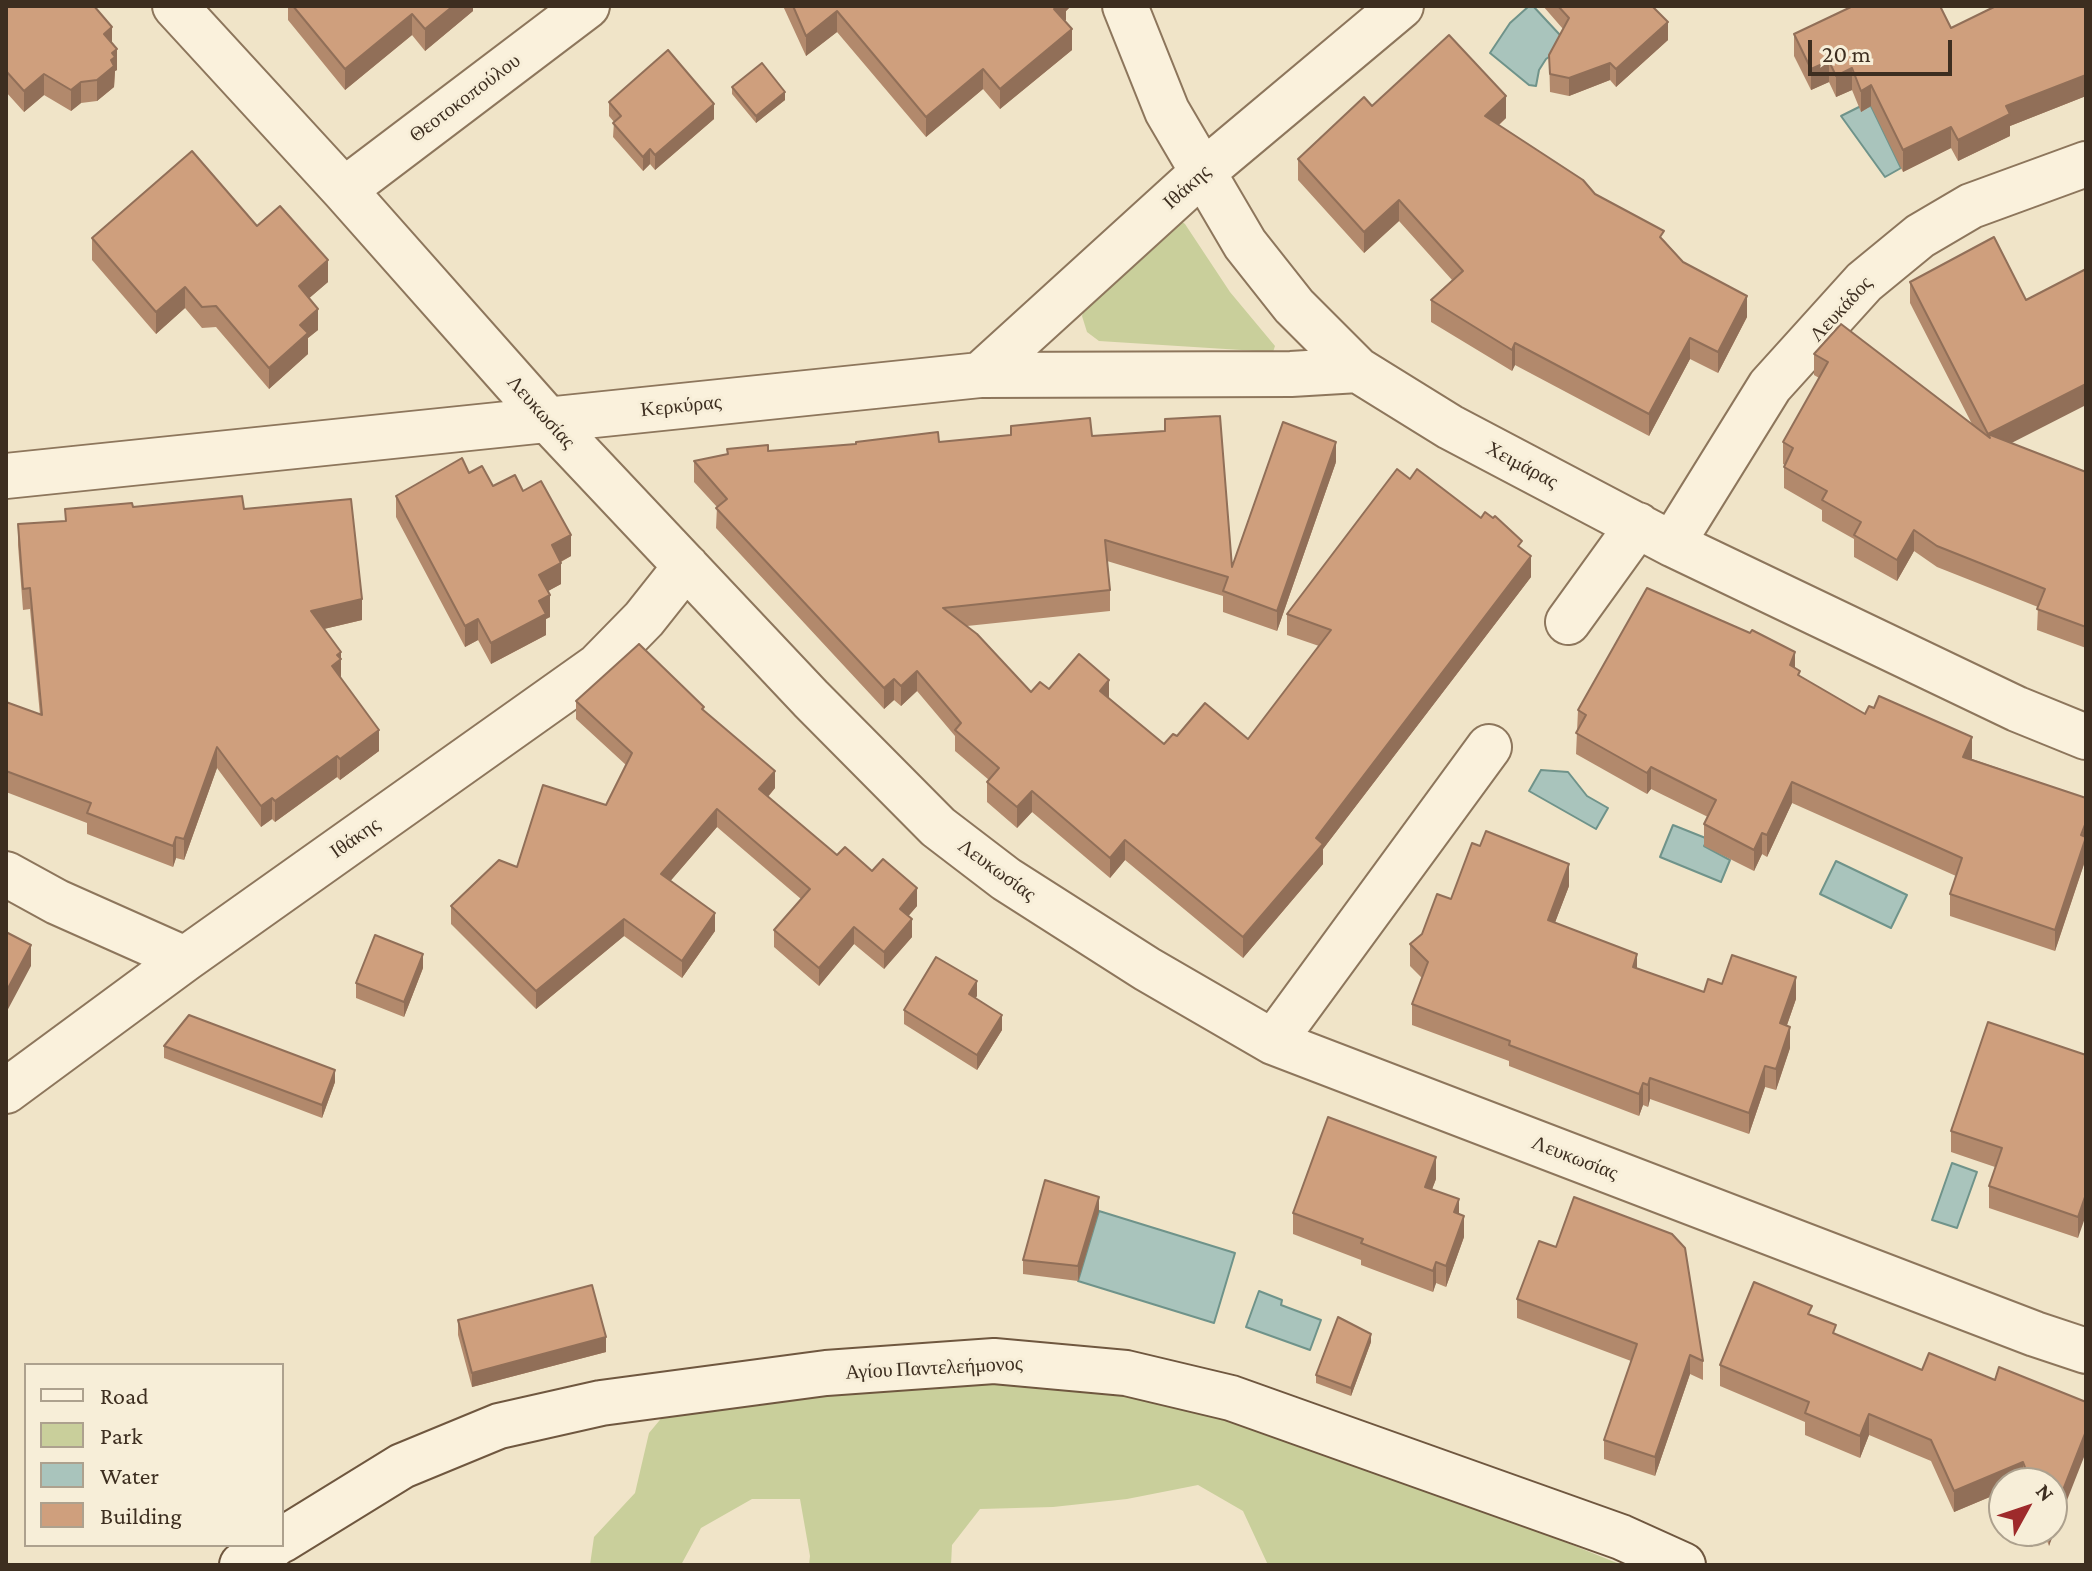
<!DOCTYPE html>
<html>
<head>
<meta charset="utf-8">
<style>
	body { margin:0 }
	#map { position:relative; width:2092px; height:1571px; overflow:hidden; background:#f0e4c8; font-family:"Crimson Pro",serif }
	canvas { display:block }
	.frame { position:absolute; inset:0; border:8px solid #3d2e20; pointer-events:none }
	.legend { position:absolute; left:24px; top:1363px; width:260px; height:184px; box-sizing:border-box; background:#f7eed8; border:2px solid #ada18e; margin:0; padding:10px 14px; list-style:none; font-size:24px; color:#3d2e20 }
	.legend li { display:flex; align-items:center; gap:16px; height:40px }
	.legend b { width:40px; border:2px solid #ada18e }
	.north { position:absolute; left:1988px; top:1467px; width:80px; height:80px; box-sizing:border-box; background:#f7eed8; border:2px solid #ada18e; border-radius:50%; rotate:50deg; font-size:22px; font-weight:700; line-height:32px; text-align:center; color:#3d2e20 }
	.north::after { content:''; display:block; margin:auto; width:28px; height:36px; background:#9e2a2b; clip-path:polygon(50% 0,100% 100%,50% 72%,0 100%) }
	.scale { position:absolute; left:1808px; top:40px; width:144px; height:36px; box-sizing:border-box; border:4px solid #3d2e20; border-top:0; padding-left:10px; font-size:24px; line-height:28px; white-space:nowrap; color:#3d2e20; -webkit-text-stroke:6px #f7eed8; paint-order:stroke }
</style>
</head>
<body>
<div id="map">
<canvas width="2092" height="1571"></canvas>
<div class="frame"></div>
<ul class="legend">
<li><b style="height:10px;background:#faf1dc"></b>Road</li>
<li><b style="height:22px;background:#c9cf9b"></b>Park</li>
<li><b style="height:22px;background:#a9c4bc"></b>Water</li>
<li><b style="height:22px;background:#cf9f7d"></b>Building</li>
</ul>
<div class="north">N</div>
<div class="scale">20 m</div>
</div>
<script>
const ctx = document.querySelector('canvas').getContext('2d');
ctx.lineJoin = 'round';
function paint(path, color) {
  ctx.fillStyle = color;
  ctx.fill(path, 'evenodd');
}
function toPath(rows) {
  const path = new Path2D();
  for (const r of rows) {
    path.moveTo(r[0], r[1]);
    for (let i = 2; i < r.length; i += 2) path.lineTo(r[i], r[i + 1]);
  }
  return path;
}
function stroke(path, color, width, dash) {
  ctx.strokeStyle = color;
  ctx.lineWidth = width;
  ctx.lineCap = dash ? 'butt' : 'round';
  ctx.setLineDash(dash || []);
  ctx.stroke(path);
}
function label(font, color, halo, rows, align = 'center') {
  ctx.font = font + ' "Crimson Pro",serif';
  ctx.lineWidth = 6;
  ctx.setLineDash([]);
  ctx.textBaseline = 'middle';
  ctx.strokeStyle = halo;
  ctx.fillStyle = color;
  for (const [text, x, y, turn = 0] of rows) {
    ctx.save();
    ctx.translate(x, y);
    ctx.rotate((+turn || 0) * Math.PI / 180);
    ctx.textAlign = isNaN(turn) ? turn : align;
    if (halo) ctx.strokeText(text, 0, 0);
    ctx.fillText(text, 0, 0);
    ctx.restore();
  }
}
const green = toPath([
	[1177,218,1185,224,1230,292,1275,346,1273,352,1099,341,1087,332,1082,316,1089,296],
	[1039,1379,1198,1410,1436,1490,1622,1565,1268,1565,1243,1511,1198,1485,1127,1499,1053,1507,980,1509,952,1545,951,1565,809,1565,810,1556,800,1499,752,1499,701,1528,681,1565,590,1565,594,1537,635,1493,649,1433,669,1409,884,1386]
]);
const water = toPath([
	[1529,6,1533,6,1560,35,1559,50,1546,59,1539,70,1536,86,1529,85,1490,53,1510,23,1529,6],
	[1871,106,1901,168,1885,177,1841,116,1859,107,1871,106],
	[1541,770,1568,772,1587,796,1608,808,1596,829,1529,791,1541,770],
	[1673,825,1708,839,1704,846,1730,860,1721,882,1660,857,1673,825],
	[1836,861,1907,895,1891,928,1820,894,1836,861],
	[1952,1163,1977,1172,1957,1228,1932,1220,1952,1163],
	[1099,1211,1235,1253,1214,1323,1078,1281,1099,1211],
	[1259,1291,1282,1300,1281,1305,1321,1320,1310,1350,1246,1327,1259,1291]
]);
const street = toPath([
	[175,6,344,190,548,420,811,699,938,827,1006,879,1147,969,1273,1042,2035,1334,2086,1351],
	[1125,6,1167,111,1245,244,1294,306,1358,370,1450,427,1672,544,2017,709,2086,737],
	[344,190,587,6],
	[980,375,1203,172,1401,6],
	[6,476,980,375,1291,374,1358,370],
	[1672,544,1770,386,1864,282,1920,236,1971,206,2086,164],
	[1568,622,1638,525],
	[6,874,57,902,185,959],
	[1273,1042,1489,747],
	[6,1091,185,959,598,666,644,619,686,566]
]);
const secondary = toPath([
	[282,1540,402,1466,499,1426,601,1403,826,1373,994,1361,1126,1373,1231,1398,1621,1537,1683,1565],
	[242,1565,274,1545]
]);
const wall = toPath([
	[6,6,112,44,117,70,115,71,114,87,97,101,81,103,71,111,44,95,24,112,6,92],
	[288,6,473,6,473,11,425,51,412,35,345,90,288,20],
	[783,6,1069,6,1069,8,1066,11,1065,21,1072,50,1000,109,983,89,926,137,837,32,806,56],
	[1543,6,1652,6,1668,40,1616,87,1610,80,1569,96,1550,92,1549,55,1563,29],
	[2086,6,2086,96,2010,126,2010,136,1958,161,1951,148,1903,172,1871,106,1861,112,1852,90,1836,97,1829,82,1811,90,1794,56,1794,34,1951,28],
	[732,87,785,100,756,123,732,94],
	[609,102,714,119,655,170,650,164,643,171,613,137,614,122,609,116],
	[1372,106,1506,118,1499,125,1595,194,1664,240,1683,262,1747,317,1718,373,1690,359,1649,436,1515,365,1512,371,1431,322,1431,300,1452,280,1399,221,1364,253,1298,180,1298,159],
	[257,226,328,282,309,298,318,330,308,338,308,354,269,389,216,327,202,328,185,308,156,334,92,260,92,238],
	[1910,282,2012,443,2086,472,2086,648,2037,630,2038,607,1937,567,1914,551,1897,581,1854,557,1854,539,1822,521,1822,510,1784,488,1784,467,1785,465,1783,464,1783,442,1819,378,1814,375,1814,354,1972,424,1910,303],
	[1011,426,1092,436,1232,567,1336,462,1277,631,1223,612,1223,596,1107,561,1110,590,1110,611,967,626,1031,692,1049,689,1109,698,1164,744,1177,736,1248,739,1319,646,1287,635,1287,614,1410,479,1522,550,1531,577,1323,849,1323,864,1243,958,1125,860,1110,878,1032,812,1017,828,987,802,987,782,989,780,955,751,955,736,917,691,901,706,894,700,884,709,716,528,717,507,694,482,694,461,727,454,727,449,768,451,939,442,1011,435],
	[469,473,493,486,523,491,571,556,561,562,561,584,548,591,550,617,546,619,546,635,491,664,478,640,465,647,396,517,396,496],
	[133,507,244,509,362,620,324,629,341,652,341,678,379,751,340,780,337,777,275,822,272,819,261,827,217,768,184,860,176,858,173,867,87,834,87,823,6,792,6,702,40,715,30,609,23,610,18,545,18,524,65,521],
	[1795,668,1800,676,1865,714,1972,758,1972,759,2086,798,2086,858,2055,951,1950,916,1950,894,1956,876,1792,803,1767,857,1762,854,1754,871,1704,846,1704,824,1708,817,1651,789,1647,794,1576,754,1578,710],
	[576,701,704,711,775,788,768,797,837,855,872,871,917,906,908,916,912,937,884,969,854,944,819,986,774,947,774,930,801,899,717,827,670,881,715,931,682,978,624,936,536,1009,451,924,451,906,517,867,606,805,626,765,576,719],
	[1569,886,1555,922,1637,968,1704,992,1722,984,1796,999,1787,1025,1790,1048,1776,1090,1765,1087,1749,1134,1650,1099,1648,1107,1643,1105,1639,1116,1509,1066,1509,1061,1412,1025,1412,1004,1422,978,1410,966,1410,944,1422,934,1451,899],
	[423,968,404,1017,356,998,356,983],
	[977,996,975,998,1002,1030,977,1070,904,1024,904,1010],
	[164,1046,335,1082,322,1118,164,1058],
	[2086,1055,2078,1238,1989,1208,1989,1186,1995,1167,1951,1152,1951,1131],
	[1436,1179,1432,1189,1459,1214,1464,1237,1446,1287,1436,1283,1433,1292,1361,1265,1361,1260,1293,1234,1293,1213],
	[1099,1211,1078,1281,1023,1274,1023,1260],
	[1539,1241,1703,1361,1703,1380,1690,1374,1655,1476,1604,1459,1604,1440,1631,1361,1517,1318,1517,1299],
	[1812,1315,1836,1335,1922,1370,1995,1380,2086,1402,2049,1546,2043,1531,2052,1531,2052,1483,2004,1483,2004,1491,1954,1512,1931,1461,1869,1435,1860,1458,1805,1435,1805,1422,1720,1386,1720,1365],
	[458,1320,606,1352,472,1387,458,1335],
	[1371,1342,1351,1396,1316,1383,1316,1375]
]);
const shadedWall = toPath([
	[453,6,473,6,473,11,425,51,425,29],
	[1058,6,1069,6,1069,8,1066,11,1066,20,1054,29,1054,9],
	[837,11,837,32,806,56,806,36],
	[412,14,412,35,345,90,345,69],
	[1668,22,1668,40,1616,87,1616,69],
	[112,27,112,48,104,34],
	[1072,29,1072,50,1000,109,1000,89],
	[117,49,117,70,115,71,114,87,97,101,97,80,112,53],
	[1829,61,1829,82,1811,90,1811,69],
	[1610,63,1610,80,1569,96,1569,78],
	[1852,68,1852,90,1836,97,1836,76],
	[983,69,983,89,926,137,926,117],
	[44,74,44,95,24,112,24,91],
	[2086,75,2086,96,2010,126,2010,136,1958,161,1958,140,2006,106],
	[81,82,81,103,71,111,71,90],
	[1871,85,1871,106,1861,112,1861,91],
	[785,92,785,100,756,123,756,116],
	[1506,96,1506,118,1485,137,1485,116],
	[714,104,714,119,655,170,655,155],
	[1951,127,1951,148,1903,172,1903,150],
	[650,149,650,164,643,171,643,157],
	[1399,200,1399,221,1364,253,1364,232],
	[328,260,328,282,299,307,299,286],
	[185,287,185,308,156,334,156,312],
	[1747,296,1747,317,1718,373,1718,352],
	[318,309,318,330,308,338,308,354,269,389,269,368,300,325],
	[1690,338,1690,359,1649,436,1649,414],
	[1515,343,1515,365,1512,371,1512,350],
	[2086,384,2086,405,1990,454,1988,434],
	[1336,442,1336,462,1277,631,1277,611],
	[1914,530,1914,551,1897,581,1897,560],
	[571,535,571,556,552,566,552,545],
	[1531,556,1531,577,1323,849,1323,864,1243,958,1243,937,1316,838],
	[561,563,561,584,539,596,539,575],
	[550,595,550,617,546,619,546,635,491,664,491,643,539,601],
	[362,599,362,620,311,632,311,611],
	[478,619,478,640,465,647,465,626],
	[341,652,341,680,332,666,337,655],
	[1795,652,1795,673,1790,665],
	[917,671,917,691,901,706,901,686],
	[894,679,894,700,884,709,884,688],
	[1109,680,1109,700,1100,691],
	[379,730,379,751,340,780,340,759],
	[1972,737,1972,758,1963,778,1963,757],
	[217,747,217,768,184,860,184,839],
	[337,756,337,777,275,822,275,801],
	[1651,767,1651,789,1647,794,1647,773],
	[775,771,775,788,759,807,759,789],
	[1792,782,1792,803,1767,857,1767,835],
	[1032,791,1032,812,1017,828,1017,807],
	[272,798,272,819,261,827,261,806],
	[717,809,717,827,661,892,661,874],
	[2086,822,2086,858,2055,951,2055,930],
	[1762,833,1762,854,1754,871,1754,850],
	[176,837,176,858,173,867,173,846],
	[1125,840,1125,860,1110,878,1110,858],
	[1569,864,1569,886,1548,941,1548,920],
	[917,888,917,906,900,926,900,909],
	[715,913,715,931,682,978,682,961],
	[624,919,624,936,536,1009,536,991],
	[912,919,912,937,884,969,884,952],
	[854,927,854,944,819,986,819,968],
	[31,945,31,966,6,1013,6,992],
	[423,954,423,968,404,1017,404,1002],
	[1637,954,1637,975,1633,967],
	[1796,977,1796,999,1780,1045,1780,1023],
	[977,981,977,996,969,1008,969,994],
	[1002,1015,1002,1030,977,1070,977,1055],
	[1790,1027,1790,1048,1776,1090,1776,1069],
	[1765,1066,1765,1087,1749,1134,1749,1113],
	[335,1070,335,1082,322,1118,322,1105],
	[1650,1078,1650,1099,1648,1107,1648,1085],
	[1643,1083,1643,1105,1639,1116,1639,1094],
	[1436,1157,1436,1179,1425,1208,1425,1187],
	[2086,1194,2086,1215,2078,1238,2078,1217],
	[1099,1197,1099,1211,1078,1281,1078,1266],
	[1459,1199,1459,1221,1454,1212],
	[1464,1216,1464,1237,1446,1287,1446,1266],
	[1436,1262,1436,1283,1433,1292,1433,1271],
	[1371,1334,1371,1342,1351,1396,1351,1388],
	[606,1337,606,1352,472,1387,472,1373],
	[1690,1355,1690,1374,1655,1476,1655,1457],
	[1869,1414,1869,1435,1860,1458,1860,1436],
	[2086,1431,2086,1452,2049,1546,2049,1531,2052,1531,2052,1518],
	[2023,1462,2023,1483,2004,1483,2004,1491,1954,1512,1954,1491]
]);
const building = toPath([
	[6,6,94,6,112,27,104,34,117,49,112,53,115,57,111,60,114,66,97,80,81,82,71,90,44,74,24,91,6,71,6,6],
	[293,6,453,6,425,29,412,14,345,69,293,6],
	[793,6,1058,6,1054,9,1072,29,1000,89,983,69,926,117,837,11,806,36,793,6],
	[1558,6,1652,6,1668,22,1616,69,1610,63,1569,78,1550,74,1549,55,1569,18,1558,6],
	[1853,6,1940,6,1951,28,1996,6,2086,6,2086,75,2006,106,2010,114,1958,140,1951,127,1903,150,1871,85,1861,91,1852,68,1836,76,1829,61,1811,69,1794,34,1853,6],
	[1449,35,1506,96,1485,116,1583,180,1595,194,1664,231,1660,237,1683,262,1747,296,1718,352,1690,338,1649,414,1515,343,1512,350,1431,300,1463,271,1399,200,1364,232,1298,159,1364,97,1372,106,1449,35],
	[668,50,714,104,655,155,650,149,643,157,613,123,621,116,609,102,668,50],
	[762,63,785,92,756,116,732,87,762,63],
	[192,151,257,226,280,206,328,260,299,286,318,309,300,325,308,333,269,368,216,306,202,307,185,287,156,312,92,238,192,151],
	[1994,237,2026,300,2086,269,2086,384,1988,434,2086,472,2086,627,2037,609,2045,589,1937,546,1914,530,1897,560,1854,535,1861,522,1822,500,1827,491,1784,467,1793,448,1783,442,1828,362,1814,354,1841,324,1990,438,1910,282,1994,237],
	[1220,416,1232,567,1283,422,1336,442,1277,611,1223,591,1228,577,1105,540,1110,590,943,608,977,634,1031,692,1040,682,1049,689,1079,654,1109,680,1100,691,1164,744,1173,734,1177,736,1205,703,1248,739,1331,630,1287,614,1397,469,1410,479,1417,469,1481,518,1485,512,1493,518,1495,516,1522,541,1518,546,1531,556,1316,838,1323,844,1243,937,1125,840,1110,858,1032,791,1017,807,987,782,999,768,955,730,961,723,917,671,901,686,894,679,884,688,716,508,727,499,694,461,728,454,727,449,768,445,768,451,856,444,856,442,938,432,939,442,1011,435,1011,426,1090,418,1092,436,1165,431,1165,419,1220,416],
	[462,458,469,473,482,466,493,486,515,475,523,491,541,481,571,535,552,545,561,563,539,575,550,595,539,601,546,614,491,643,478,619,465,626,396,496,462,458],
	[242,496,244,509,351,499,362,599,311,611,341,652,337,655,341,659,332,666,379,730,340,759,337,756,275,801,272,798,261,806,217,747,184,839,176,837,173,846,87,813,91,803,6,771,6,702,42,715,30,588,23,589,18,524,66,521,65,509,132,503,133,507,242,496],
	[1647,588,1750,633,1752,630,1795,652,1790,665,1800,671,1798,675,1865,714,1869,706,1874,708,1879,696,1972,737,1963,757,2086,798,2086,822,2081,835,2086,837,2055,930,1950,894,1962,858,1792,782,1767,835,1762,833,1754,850,1704,824,1716,800,1651,767,1647,773,1576,733,1586,715,1578,710,1647,588],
	[639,644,704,707,702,709,775,771,759,789,837,855,845,847,872,871,883,859,917,888,900,909,912,919,884,952,854,927,819,968,774,930,810,889,717,809,661,874,715,913,682,961,624,919,536,991,451,906,499,860,517,867,543,785,606,805,632,753,576,701,639,644],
	[1486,831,1569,864,1548,920,1637,954,1633,967,1704,992,1708,979,1722,984,1732,955,1796,977,1780,1023,1790,1027,1776,1069,1765,1066,1749,1113,1650,1078,1648,1085,1643,1083,1639,1094,1509,1045,1510,1041,1412,1004,1428,962,1410,944,1422,934,1437,894,1451,899,1472,843,1480,846,1486,831],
	[6,932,31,945,6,992,6,932],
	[375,935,423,954,404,1002,356,983,375,935],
	[936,957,977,981,969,994,1002,1015,977,1055,904,1010,936,957],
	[189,1015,335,1070,322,1105,164,1046,189,1015],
	[1988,1022,2086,1055,2086,1194,2078,1217,1989,1186,2002,1148,1951,1131,1988,1022],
	[1328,1117,1436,1157,1425,1187,1459,1199,1454,1212,1464,1216,1446,1266,1436,1262,1433,1271,1361,1243,1363,1239,1293,1213,1328,1117],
	[1045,1180,1099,1197,1078,1266,1023,1260,1045,1180],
	[1574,1197,1672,1234,1685,1248,1703,1361,1690,1355,1655,1457,1604,1440,1637,1344,1517,1299,1539,1241,1556,1247,1574,1197],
	[1754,1282,1812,1306,1808,1314,1836,1325,1833,1333,1922,1370,1929,1353,1995,1380,1999,1367,2086,1402,2086,1431,2052,1518,2052,1483,2031,1483,2023,1462,1954,1491,1931,1440,1869,1414,1860,1436,1805,1413,1809,1402,1720,1365,1754,1282],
	[592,1285,606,1337,472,1373,458,1320,592,1285],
	[1338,1317,1371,1334,1351,1388,1316,1375,1338,1317]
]);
const streetNames = [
	["Θεοτοκοπούλου",465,98,-37],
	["Ιθάκης",1187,187,-42],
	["Λευκάδος",1841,309,-47],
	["Κερκύρας",681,406,-6],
	["Λευκωσίας",541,412,48],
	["Χειμάρας",1522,465,28],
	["Ιθάκης",355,838,-35],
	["Λευκωσίας",997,870,36],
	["Λευκωσίας",1575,1158,21],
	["Αγίου Παντελεήμονος",934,1368,-3]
];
paint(green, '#c9cf9b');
paint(water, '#a9c4bc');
stroke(water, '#6f938a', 2);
stroke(street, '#8d765c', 48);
stroke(secondary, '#6f573f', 48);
stroke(street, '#faf1dc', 44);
stroke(secondary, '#faf1dc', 44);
paint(wall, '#b2896c');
paint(shadedWall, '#916f58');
paint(building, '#cf9f7d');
stroke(building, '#916f58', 2);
label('20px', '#3d2e20', '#f7eed8', streetNames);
</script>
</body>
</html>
